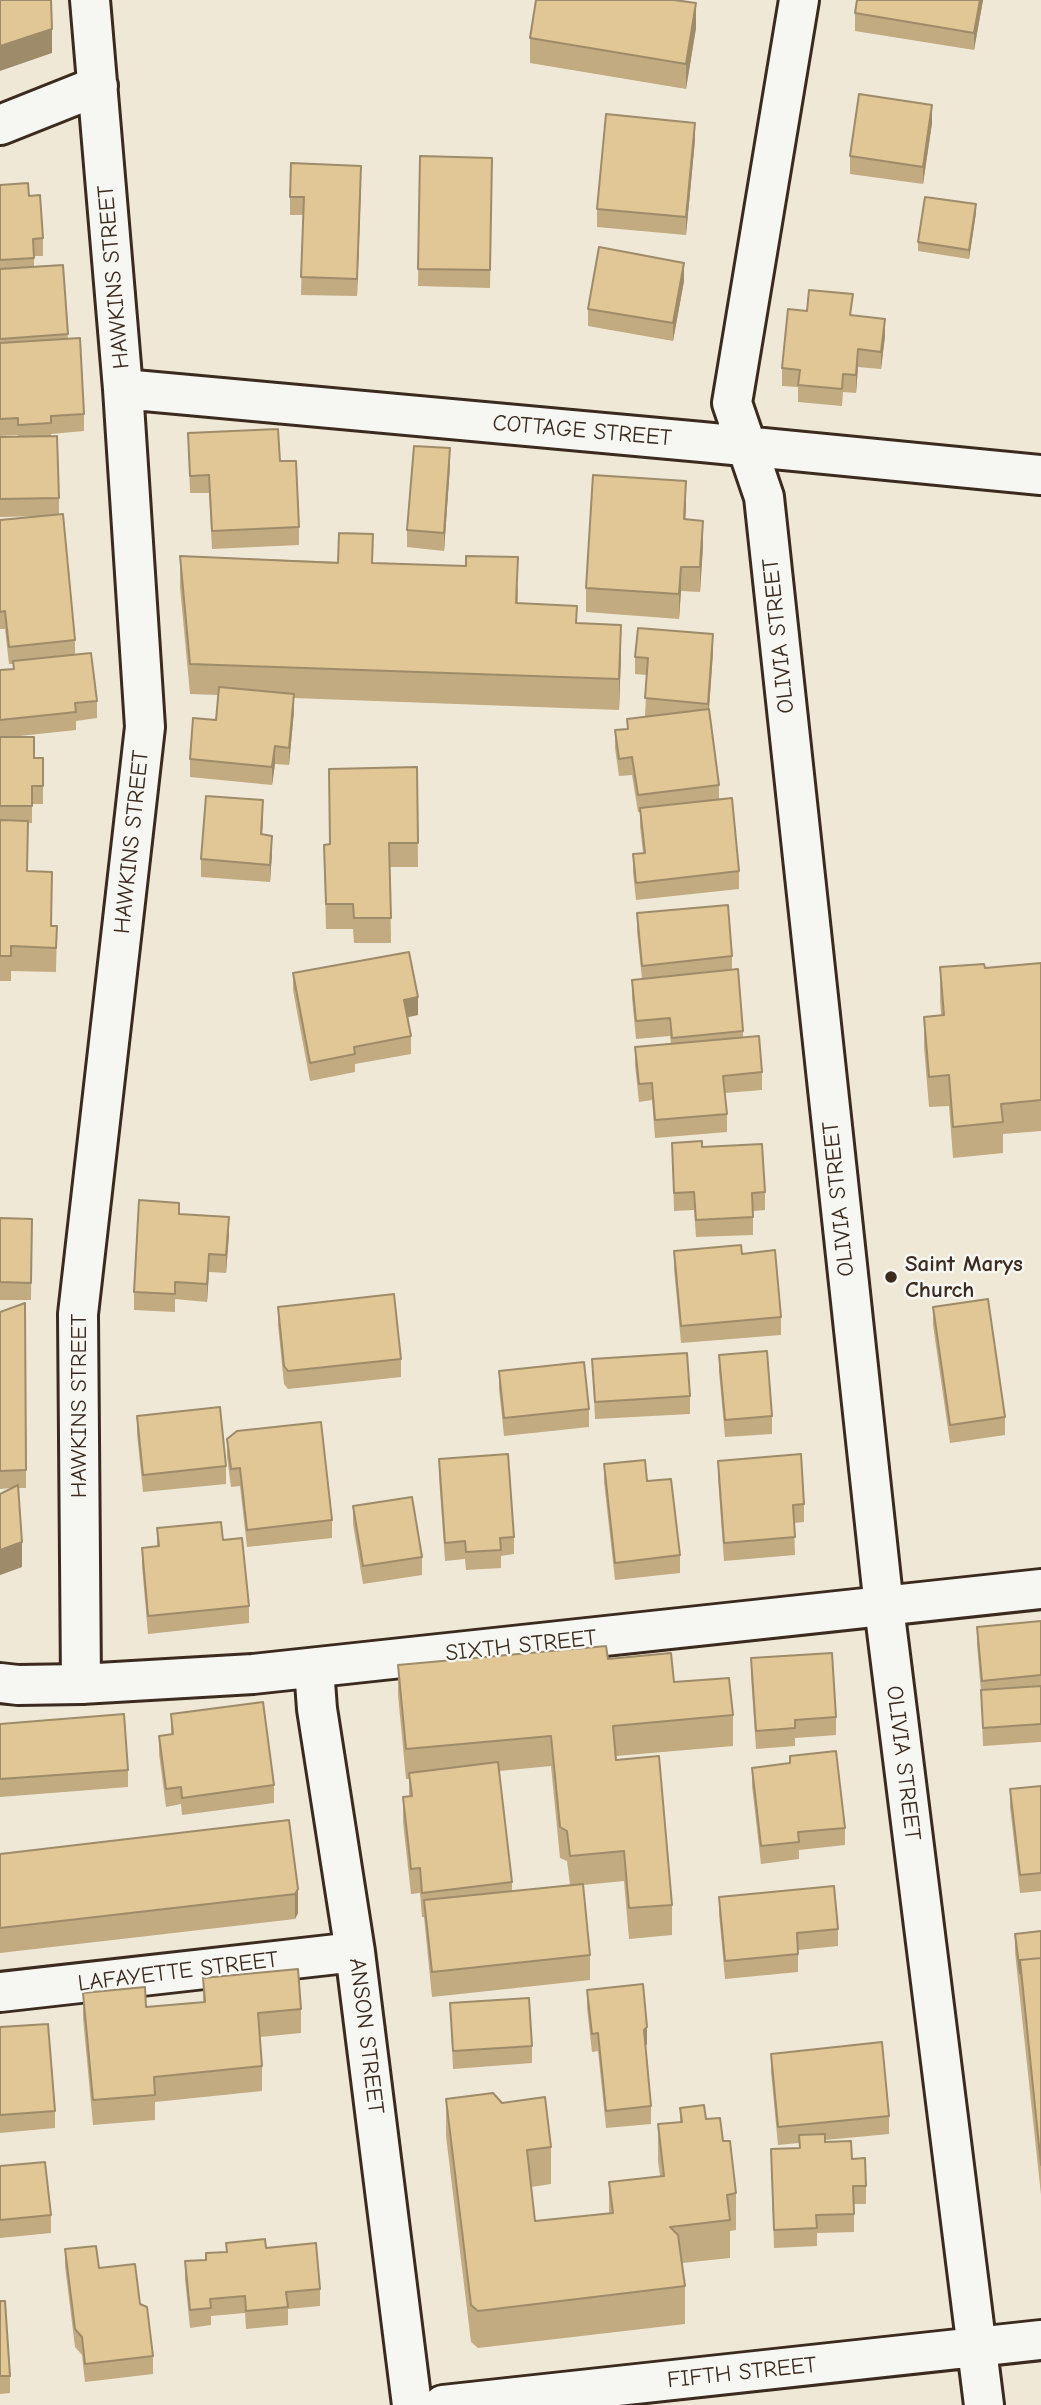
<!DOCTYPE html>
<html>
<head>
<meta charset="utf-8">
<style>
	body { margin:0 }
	canvas { display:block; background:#f0e8d6 }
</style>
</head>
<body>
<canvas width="1041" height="2405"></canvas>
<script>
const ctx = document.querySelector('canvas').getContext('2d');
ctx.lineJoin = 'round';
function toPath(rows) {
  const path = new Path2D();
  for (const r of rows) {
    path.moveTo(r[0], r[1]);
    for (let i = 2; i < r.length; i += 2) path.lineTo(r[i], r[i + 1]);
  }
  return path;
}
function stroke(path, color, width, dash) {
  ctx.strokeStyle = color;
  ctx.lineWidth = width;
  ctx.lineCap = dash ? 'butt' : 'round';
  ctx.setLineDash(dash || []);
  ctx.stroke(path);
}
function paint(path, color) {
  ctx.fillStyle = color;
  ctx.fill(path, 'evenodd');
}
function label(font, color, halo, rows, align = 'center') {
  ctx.font = font + ' "Comic Neue",sans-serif';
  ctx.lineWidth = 5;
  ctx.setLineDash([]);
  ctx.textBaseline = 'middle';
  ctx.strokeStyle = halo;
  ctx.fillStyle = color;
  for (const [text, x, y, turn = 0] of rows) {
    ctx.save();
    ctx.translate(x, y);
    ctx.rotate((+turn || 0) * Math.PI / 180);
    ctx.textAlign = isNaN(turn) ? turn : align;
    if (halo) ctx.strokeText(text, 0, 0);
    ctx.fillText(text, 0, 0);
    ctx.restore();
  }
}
const street = toPath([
	[799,0,732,403,764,497,884,1607,984,2405],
	[0,125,98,86],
	[123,389,702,442,1041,475],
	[314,1668,317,1709,355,1952,412,2405],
	[81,1684,78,1314,145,727,123,389,90,0],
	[0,1992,355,1952],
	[443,2405,1041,2340]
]);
const secondary = toPath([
	[0,1683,18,1685,81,1684,253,1674,1041,1589]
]);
const wall = toPath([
	[983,0,974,50,855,31,855,13],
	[696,28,686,89,530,63,530,38],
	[932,123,923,184,850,174,850,156],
	[695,140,686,235,597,227,597,209],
	[420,156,492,158,490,288,418,286],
	[361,184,357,296,301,295,303,215,290,215,290,197],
	[0,185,29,196,43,238,43,256,34,256,34,266,63,265,68,339,84,414,84,431,51,434,51,436,59,498,59,514,75,640,75,655,97,701,97,718,76,721,76,730,10,737,34,758,43,758,43,804,32,804,32,823,28,823,27,871,51,926,57,926,56,972,11,971,11,981,0,981,0,670,13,669,13,664,9,664,5,629,0,629,0,520,47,516,0,517,0,437,18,436,18,435,0,436],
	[976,213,969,259,918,251,918,242],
	[684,281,673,341,588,326,588,309],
	[853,315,885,336,881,369,858,367,856,393,843,392,842,406,798,402,798,387,782,386,782,368],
	[188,433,280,461,299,527,299,545,212,549,209,493,190,493],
	[450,466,444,551,407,547,407,530],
	[686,506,685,520,703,546,700,592,681,591,679,619,586,612,586,588],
	[180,556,373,563,518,587,518,603,577,623,621,655,619,710,294,698,294,711,289,765,275,764,272,785,190,777,190,759,216,720,218,695,190,694,180,587],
	[713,652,709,710,719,785,719,799,739,871,739,889,636,900,633,872,633,854,643,853,640,826,640,812,638,812,632,775,619,776,615,748,615,730,627,729,627,719,650,716,645,716,647,675,635,674,635,657],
	[417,767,418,867,390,867,391,943,354,943,353,929,326,929,324,845,329,844],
	[263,818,262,834,272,853,270,882,201,877,201,859],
	[637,913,732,956,732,969,743,1031,743,1038,762,1072,762,1090,725,1093,727,1114,727,1132,655,1138,652,1100,639,1102,635,1065,635,1047,671,1044,670,1036,636,1039,632,998,632,980,642,979,637,931],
	[1041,963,1041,1131,1003,1134,1003,1153,953,1158,949,1106,929,1107,924,1047,924,1017,941,1015,940,998,940,967,985,968],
	[293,973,418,1015,407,1017,411,1036,411,1054,355,1064,355,1072,310,1081,293,990],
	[672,1143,702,1147,765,1192,765,1210,753,1211,753,1235,696,1237,694,1210,674,1211],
	[179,1214,229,1234,226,1273,209,1272,207,1302,175,1299,175,1312,134,1310,134,1292],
	[0,1218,32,1219,31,1300,0,1300],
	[674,1251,742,1254,781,1317,781,1335,681,1343,674,1269],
	[278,1307,401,1359,401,1377,288,1389,284,1384,278,1325],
	[933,1307,1005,1417,1005,1435,950,1443,933,1325],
	[0,1312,26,1470,26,1488,18,1488,22,1567,0,1575,0,1494,11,1488,0,1489],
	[719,1355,772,1416,772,1434,725,1437,719,1372],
	[592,1359,690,1396,690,1414,595,1419],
	[499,1371,589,1409,589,1427,504,1436,499,1389],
	[137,1416,226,1466,226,1484,143,1492,137,1434],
	[227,1439,332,1520,332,1538,247,1547,240,1486,231,1487,227,1457],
	[439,1459,514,1537,514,1554,501,1556,501,1568,466,1570,465,1559,445,1561,439,1477],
	[718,1461,804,1504,804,1522,794,1523,795,1555,724,1561,718,1478],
	[604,1464,680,1555,680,1573,615,1580,604,1482],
	[353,1506,422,1557,422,1575,363,1584,353,1524],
	[157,1528,223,1540,249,1606,249,1623,148,1634,142,1566,142,1548,157,1546],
	[1041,1621,1041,1742,983,1746,981,1692,977,1645,977,1627],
	[751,1658,836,1717,836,1735,795,1738,795,1746,756,1749,751,1676],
	[608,1659,674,1682,733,1715,733,1746,616,1756,616,1760,672,1905,672,1935,629,1939,624,1881,583,1885,590,1955,590,1980,432,1997,424,1917,422,1917,420,1893,411,1894,403,1822,403,1797,409,1796,409,1779,406,1779,398,1695,398,1665],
	[551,1766,560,1858,567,1861,570,1885,512,1891,512,1882,499,1771],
	[171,1714,274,1785,274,1803,182,1815,181,1804,166,1807,159,1754,159,1736,171,1734],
	[0,1724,128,1770,128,1787,0,1797],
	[790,1756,845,1828,845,1845,799,1850,799,1859,761,1864,752,1786,752,1768,790,1763],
	[1041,1786,1041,1891,1020,1893,1010,1807,1010,1789],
	[289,1820,298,1913,295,1919,0,1953,0,1854],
	[719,1897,838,1929,838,1946,798,1950,798,1972,725,1979,719,1914],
	[1041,1931,1041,2195,1015,1952,1015,1934],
	[203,1978,301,2009,301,2033,260,2037,262,2066,262,2091,155,2102,155,2120,93,2125,83,2018,83,1993,146,2007,203,2002],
	[587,1990,647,2044,645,2046,651,2106,651,2124,606,2128,598,2051,592,2052,587,2008],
	[450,2003,532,2046,532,2063,453,2069],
	[0,2027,55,2111,55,2128,0,2133],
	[771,2054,889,2116,889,2134,825,2140,825,2142,852,2159,866,2186,866,2204,854,2204,854,2232,817,2233,817,2246,774,2248,771,2149,799,2148,799,2143,778,2145,771,2072],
	[446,2099,502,2103,551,2147,551,2184,531,2187,535,2221,609,2213,609,2182,660,2176,658,2161,658,2124,680,2122,680,2108,706,2119,723,2141,736,2193,736,2230,730,2231,730,2258,682,2263,685,2286,685,2324,478,2348,471,2342,446,2136],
	[0,2166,51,2215,51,2233,0,2238],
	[226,2243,266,2248,320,2289,320,2306,288,2309,288,2325,246,2329,245,2313,211,2316,211,2325,190,2328,185,2279,185,2261,206,2260,206,2253,226,2252],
	[65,2249,99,2268,140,2304,153,2356,153,2374,85,2382,82,2355,75,2347,65,2266],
	[0,2301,10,2376,10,2393,0,2394]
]);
const shadedWall = toPath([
	[980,0,983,0,974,50,974,33],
	[696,3,696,28,686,89,686,64],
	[52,29,52,53,0,71,0,46],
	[932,105,932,123,923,184,923,167],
	[695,123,695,140,686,235,686,217],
	[361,166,361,184,357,296,357,279],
	[976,204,976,213,969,259,969,250],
	[684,263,684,281,673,341,673,323],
	[885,319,885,336,881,369,881,352],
	[858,349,858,367,856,393,856,375],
	[450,448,450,466,444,551,444,533],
	[686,481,686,506,684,544,684,519],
	[703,521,703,546,700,592,700,567],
	[681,567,681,591,679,619,679,594],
	[621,625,621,655,619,710,619,679],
	[713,634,713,652,708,722,708,704],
	[294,694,294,711,289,765,289,748],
	[275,746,275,764,272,785,272,767],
	[263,800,263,818,261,852,261,834],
	[272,836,272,853,270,882,270,865],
	[418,997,418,1015,404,1018,404,1000],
	[229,1217,229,1234,226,1273,226,1255],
	[209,1254,209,1272,207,1302,207,1284],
	[22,1542,22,1567,0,1575,0,1550],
	[298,1889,298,1913,295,1919,295,1894],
	[647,2027,647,2044,644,2048,644,2030]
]);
const building = toPath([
	[0,0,51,0,52,29,0,46,0,0],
	[536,0,674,0,696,3,686,64,530,38,536,0],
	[857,0,980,0,974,33,855,13,857,0],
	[859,94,932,105,923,167,850,156,859,94],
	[606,114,695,123,686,217,597,209,606,114],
	[420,156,492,158,490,270,418,269,420,156],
	[291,163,361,166,357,279,301,277,304,197,290,197,291,163],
	[28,183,29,196,40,195,43,238,33,239,34,258,0,260,0,185,28,183],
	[925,197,976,204,969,250,918,242,925,197],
	[599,247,684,263,673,323,588,309,599,247],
	[63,265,68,334,0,339,0,269,63,265],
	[809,290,853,294,850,315,885,319,881,352,858,349,856,375,843,374,842,389,798,385,800,370,782,368,788,309,807,311,809,290],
	[80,338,84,414,51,416,51,423,18,425,18,418,0,419,0,343,80,338],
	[278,429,280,461,296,461,299,527,212,531,209,475,190,476,188,433,278,429],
	[57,436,59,498,0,499,0,437,57,436],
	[414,446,450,448,444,533,407,530,414,446],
	[593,475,686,481,684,519,703,521,700,567,681,567,679,594,586,588,593,475],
	[63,514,75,640,9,647,5,611,0,612,0,520,63,514],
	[339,533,373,534,372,563,466,566,466,556,518,557,516,603,577,606,576,623,621,625,619,679,190,664,180,556,338,563,339,533],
	[638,628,713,634,708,704,645,698,648,658,635,657,638,628],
	[91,653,97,701,75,703,76,712,0,720,0,670,14,669,13,661,91,653],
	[219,687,294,694,289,748,275,746,272,767,190,759,193,718,216,720,219,687],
	[709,709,719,785,638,795,632,757,619,759,615,730,628,729,627,719,709,709],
	[0,737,34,737,34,758,43,758,43,786,32,786,32,806,0,806,0,737],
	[417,767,418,843,389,843,391,918,354,918,353,904,326,904,324,845,330,844,329,769,417,767],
	[206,796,263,800,261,834,272,836,270,865,201,859,206,796],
	[732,798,739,871,636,883,633,854,645,853,640,808,732,798],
	[0,820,28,821,27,871,52,872,51,926,57,926,56,948,11,946,11,956,0,956,0,820],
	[728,905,732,956,642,966,637,913,728,905],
	[409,952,418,997,404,1000,411,1036,354,1047,355,1054,310,1063,293,973,409,952],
	[1041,963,1041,1100,1001,1104,1003,1122,953,1127,949,1075,929,1077,924,1017,944,1015,940,967,984,964,985,968,1041,963],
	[738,969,743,1031,672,1038,670,1018,636,1021,632,980,738,969],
	[759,1036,762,1072,723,1076,727,1114,655,1120,652,1083,639,1084,635,1047,759,1036],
	[702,1141,702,1147,762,1144,765,1192,752,1193,753,1217,696,1220,694,1192,674,1193,672,1143,702,1141],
	[139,1200,179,1203,179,1214,229,1217,226,1255,209,1254,207,1284,175,1282,175,1294,134,1292,139,1200],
	[0,1218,32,1219,31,1283,0,1282,0,1218],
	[741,1245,742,1254,775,1250,781,1317,681,1326,674,1251,741,1245],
	[394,1294,401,1359,288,1371,284,1366,278,1307,394,1294],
	[988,1299,1005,1417,950,1425,933,1307,988,1299],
	[25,1303,26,1470,0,1471,0,1312,25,1303],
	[767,1351,772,1416,725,1420,719,1355,767,1351],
	[687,1353,690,1396,595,1402,592,1359,687,1353],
	[584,1362,589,1409,504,1418,499,1371,584,1362],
	[220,1407,226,1466,143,1475,137,1416,220,1407],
	[321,1422,332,1520,247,1530,240,1468,231,1469,227,1439,237,1431,321,1422],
	[508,1454,514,1537,500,1538,501,1550,466,1552,465,1541,445,1543,439,1459,508,1454],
	[801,1454,804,1504,793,1505,795,1537,724,1543,718,1461,801,1454],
	[645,1460,647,1481,671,1479,680,1555,615,1563,604,1464,645,1460],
	[18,1485,22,1542,0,1550,0,1494,18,1485],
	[412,1497,422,1557,363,1566,353,1506,412,1497],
	[221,1522,223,1540,242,1538,249,1606,148,1616,142,1548,159,1546,157,1528,221,1522],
	[1041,1621,1041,1675,982,1681,977,1627,1041,1621],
	[606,1646,608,1659,671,1653,674,1682,729,1678,733,1715,613,1726,616,1760,659,1756,672,1905,629,1908,624,1851,570,1856,567,1831,560,1827,551,1736,406,1749,398,1665,606,1646],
	[832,1653,836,1717,795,1720,795,1728,756,1731,751,1658,832,1653],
	[1041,1686,1041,1724,983,1728,981,1690,1041,1686],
	[263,1702,274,1785,182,1798,181,1787,166,1789,159,1736,173,1734,171,1714,263,1702],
	[124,1714,128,1770,0,1779,0,1724,124,1714],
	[836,1751,845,1828,798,1832,799,1842,761,1846,752,1768,790,1763,790,1756,836,1751],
	[498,1762,512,1882,422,1893,420,1868,411,1869,403,1797,412,1796,409,1773,498,1762],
	[1041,1786,1041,1873,1020,1875,1010,1789,1041,1786],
	[289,1820,298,1889,295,1894,0,1928,0,1854,289,1820],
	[583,1884,590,1955,432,1972,424,1900,583,1884],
	[834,1886,838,1929,797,1933,798,1954,725,1961,719,1897,834,1886],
	[1041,1931,1041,1958,1020,1960,1020,1973,1015,1934,1041,1931],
	[1041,1958,1041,2165,1020,1960,1041,1958],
	[298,1969,301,2009,258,2013,262,2066,154,2077,155,2095,93,2100,83,1993,145,1987,146,2007,205,2002,203,1978,298,1969],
	[643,1984,647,2027,644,2030,651,2106,606,2111,598,2033,592,2034,587,1990,643,1984],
	[529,1998,532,2046,453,2051,450,2003,529,1998],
	[48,2024,55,2111,0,2115,0,2027,48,2024],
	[882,2042,889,2116,778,2127,771,2054,882,2042],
	[493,2093,502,2103,545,2097,551,2147,527,2150,535,2221,613,2213,609,2182,664,2176,658,2124,682,2122,680,2108,704,2105,706,2119,720,2118,723,2141,730,2141,736,2193,727,2195,730,2220,670,2227,678,2235,685,2286,478,2311,471,2305,446,2099,493,2093],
	[825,2134,825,2142,851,2141,852,2159,865,2158,866,2186,853,2186,854,2214,816,2215,817,2228,774,2230,771,2149,800,2148,799,2135,825,2134],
	[45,2162,51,2215,0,2220,0,2166,45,2162],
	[265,2239,266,2248,316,2243,320,2289,286,2292,288,2307,246,2311,245,2296,210,2299,211,2308,190,2310,185,2261,206,2260,206,2253,227,2252,226,2243,265,2239],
	[96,2246,99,2268,135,2264,140,2304,147,2307,153,2356,85,2364,82,2337,75,2329,65,2249,96,2246],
	[0,2301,5,2301,10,2376,0,2376,0,2301]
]);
const markers = [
	[891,1277,7,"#3b2a1e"]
];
const streetNames = [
	["HAWKINS STREET",114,277,-95],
	["COTTAGE STREET",582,431,5],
	["OLIVIA STREET",779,636,-96],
	["HAWKINS STREET",132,842,-84],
	["OLIVIA STREET",839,1199,-96],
	["HAWKINS STREET",79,1406,-90],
	["SIXTH STREET",521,1646,-6],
	["OLIVIA STREET",903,1763,83],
	["LAFAYETTE STREET",178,1972,-7],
	["ANSON STREET",366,2036,83],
	["FIFTH STREET",742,2373,-6]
];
const poiNames = [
	["Saint Marys",905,1264],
	["Church",905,1290]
];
stroke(street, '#3b2a1e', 44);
stroke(secondary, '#3b2a1e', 44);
stroke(street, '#f6f6f2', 38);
stroke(secondary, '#f6f6f2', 38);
paint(wall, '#c2aa81');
paint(shadedWall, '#9e8b69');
paint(building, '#e1c696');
stroke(building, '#9e8b69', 2);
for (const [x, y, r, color] of markers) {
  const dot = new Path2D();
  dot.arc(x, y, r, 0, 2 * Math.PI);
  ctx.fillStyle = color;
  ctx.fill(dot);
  stroke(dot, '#f6f6f2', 2.5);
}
label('23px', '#3b2a1e', '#f6f6f2', streetNames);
label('bold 23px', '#3b2a1e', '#f6f6f2', poiNames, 'left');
</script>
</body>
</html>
